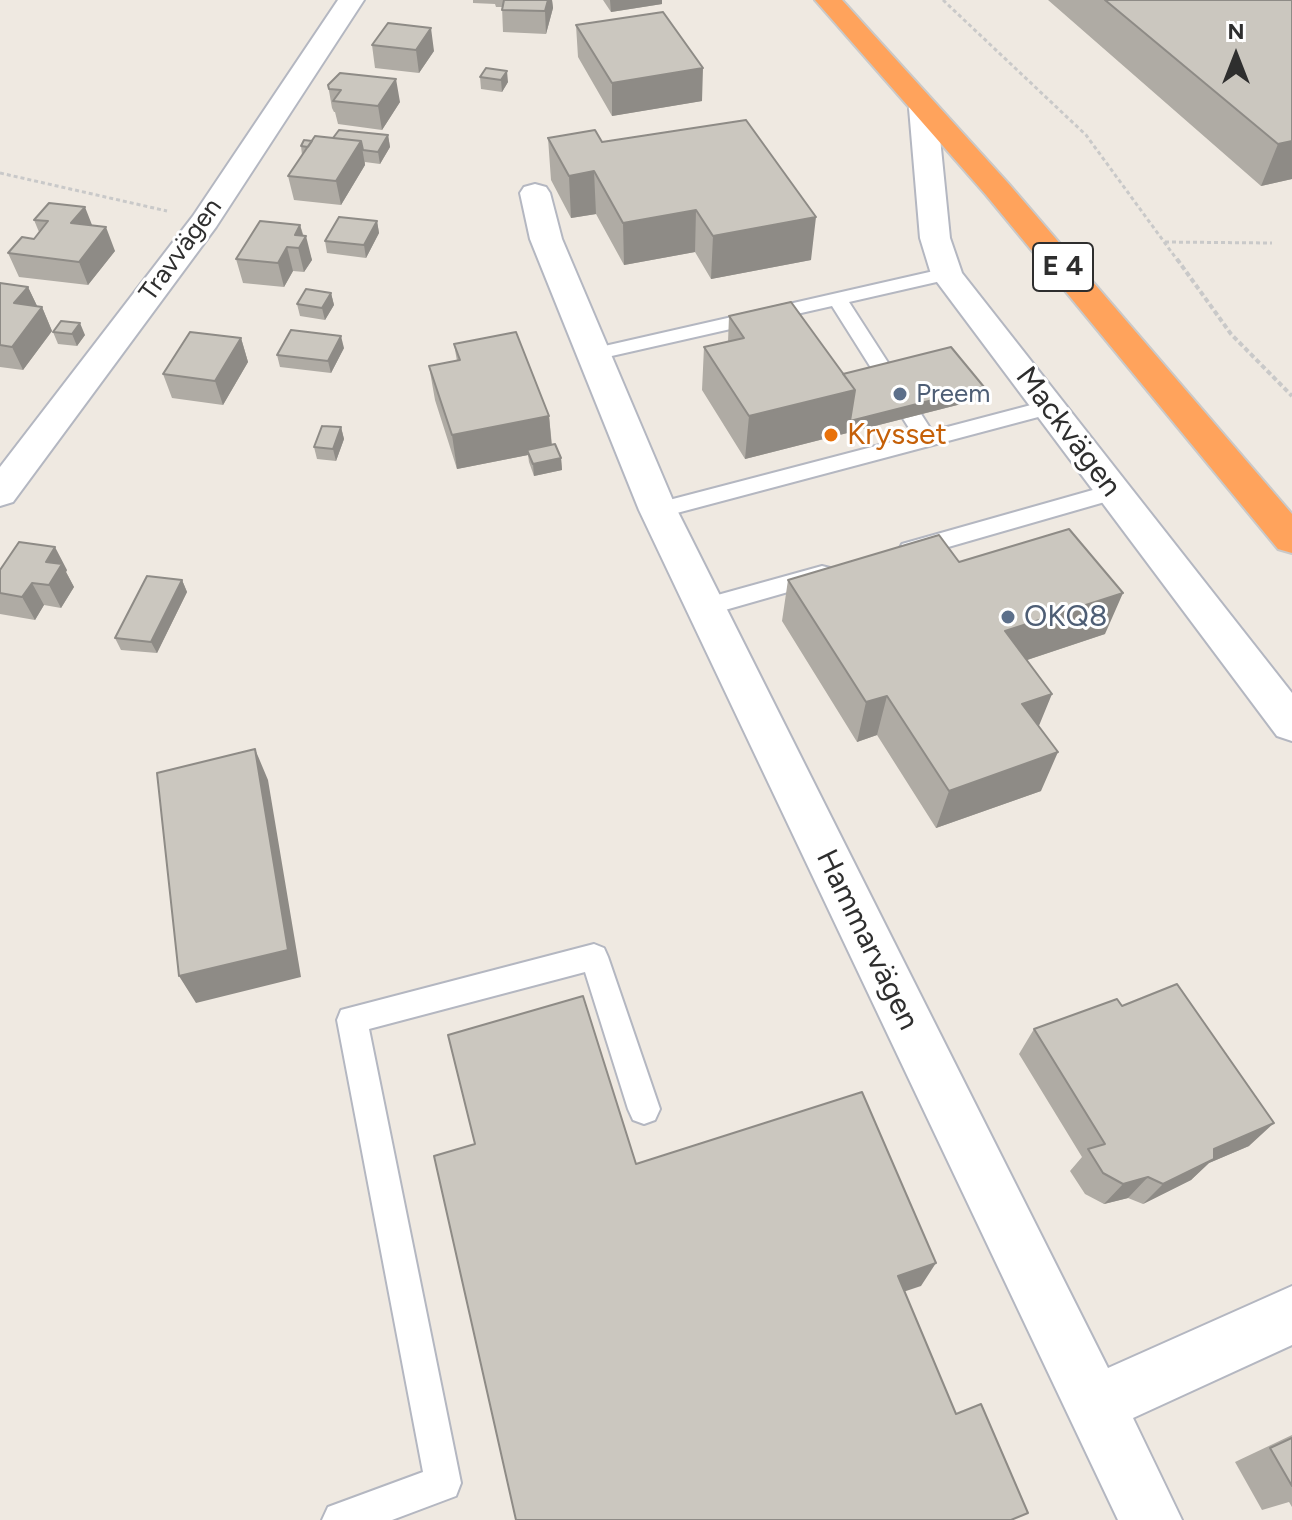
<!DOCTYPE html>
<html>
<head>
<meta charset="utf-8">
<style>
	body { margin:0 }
	#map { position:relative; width:1292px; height:1520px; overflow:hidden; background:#efe9e1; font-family:Figtree,sans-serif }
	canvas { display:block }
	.north { position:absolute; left:1196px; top:16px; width:80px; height:80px; -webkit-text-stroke:6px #fff; paint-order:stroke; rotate:0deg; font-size:22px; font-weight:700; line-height:32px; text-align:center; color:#2e2e2e }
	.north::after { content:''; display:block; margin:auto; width:28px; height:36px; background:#2e2e2e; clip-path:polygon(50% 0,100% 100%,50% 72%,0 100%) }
</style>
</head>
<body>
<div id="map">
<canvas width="1292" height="1520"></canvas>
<div class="north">N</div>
</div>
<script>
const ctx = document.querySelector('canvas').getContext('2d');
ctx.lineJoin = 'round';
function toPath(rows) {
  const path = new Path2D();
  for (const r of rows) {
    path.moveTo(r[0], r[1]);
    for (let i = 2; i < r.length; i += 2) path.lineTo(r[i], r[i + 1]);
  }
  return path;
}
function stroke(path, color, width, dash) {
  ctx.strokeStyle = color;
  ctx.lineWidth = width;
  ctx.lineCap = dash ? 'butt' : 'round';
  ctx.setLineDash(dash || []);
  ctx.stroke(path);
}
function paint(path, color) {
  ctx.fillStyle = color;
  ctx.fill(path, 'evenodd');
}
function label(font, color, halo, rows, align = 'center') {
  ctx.font = font + ' Figtree,sans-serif';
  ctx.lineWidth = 6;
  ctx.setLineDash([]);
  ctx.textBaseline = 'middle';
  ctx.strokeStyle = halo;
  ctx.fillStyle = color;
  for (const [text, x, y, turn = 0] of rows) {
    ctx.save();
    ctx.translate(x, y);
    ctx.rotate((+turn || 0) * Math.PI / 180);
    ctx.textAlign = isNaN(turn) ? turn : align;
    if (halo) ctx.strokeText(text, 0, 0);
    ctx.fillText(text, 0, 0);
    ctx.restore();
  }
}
const pathFar1 = toPath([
	[943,0,1086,135,1178,261],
	[0,173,167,211],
	[1165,242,1272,243]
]);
const path = toPath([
	[1177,259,1231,334,1292,396]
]);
const lane = toPath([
	[947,268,954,270,956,274,954,278,849,302,932,431,1050,400,1057,402,1060,407,1057,412,658,518,650,515,647,510,650,505,914,436,832,306,594,360,584,354,587,350,947,268],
	[1114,484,1122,487,1125,492,1122,497,910,558,902,556,899,550,902,544,1114,484],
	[822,566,830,568,834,574,830,580,704,616,696,613,692,607,696,601,822,566],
	[594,944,604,948,608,957,660,1109,655,1120,644,1124,633,1120,628,1109,585,972,369,1029,461,1483,456,1496,392,1520,322,1520,328,1507,423,1472,337,1020,341,1010,594,944]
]);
const street = toPath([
	[338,0,364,0,216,227,13,502,0,506,0,467,193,216,338,0],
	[923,100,933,102,937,108,950,238,962,273,1292,693,1292,741,1277,736,931,274,920,238,909,108,913,102,923,100],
	[535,184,546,187,550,193,562,239,677,510,1108,1368,1292,1286,1292,1345,1133,1418,1182,1520,1118,1520,639,510,530,239,520,193,524,187,535,184]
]);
const highway = toPath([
	[815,0,842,0,1008,183,1292,514,1292,553,1278,549,986,195,815,0]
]);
const wall = toPath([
	[473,0,552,0,553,8,546,34,503,32,502,7,496,7,495,4,473,3],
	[603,0,662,0,662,4,611,12],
	[1048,0,1292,0,1292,179,1261,186],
	[576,25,702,101,612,116,578,57],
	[372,45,434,51,419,73,375,68],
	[486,68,508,82,502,92,481,89,480,77],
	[328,85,400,102,382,130,338,124,335,112,334,112,332,108],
	[388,135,390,147,380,164,365,162,365,165,341,205,294,200,288,176,302,155,301,146,312,141],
	[548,138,602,142,811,260,711,279,695,252,624,265,596,214,571,218,551,180],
	[34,220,92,226,115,251,88,285,19,277,8,253,34,239,39,232],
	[377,221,379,233,366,258,327,253,325,241],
	[300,225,312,260,304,272,293,271,284,287,243,283,236,259],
	[0,283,28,287,37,306,42,307,52,331,23,370,0,367],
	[331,293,334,305,325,320,300,316,297,304],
	[729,316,843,374,984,387,981,399,745,459,702,390,704,347,728,342],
	[53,332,85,335,77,346,58,344],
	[241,338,248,362,223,405,172,398,163,374],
	[454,344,549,416,552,445,561,458,562,470,534,476,529,462,528,455,457,469,435,400,429,366,457,361],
	[344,348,331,373,280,367,277,355],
	[341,427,344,439,336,461,317,459,314,447],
	[959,562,1105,634,1027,660,1039,726,1041,791,936,828,877,735,857,742,782,621,788,580],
	[0,570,67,570,66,572,74,587,61,608,44,605,35,620,0,614],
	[182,580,187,592,157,653,121,650,115,638],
	[1122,1006,1249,1146,1209,1163,1191,1180,1143,1204,1128,1198,1104,1204,1085,1194,1070,1171,1082,1157,1019,1054,1034,1029],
	[1292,1435,1292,1507,1289,1502,1262,1510,1235,1462]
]);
const shadedWall = toPath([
	[548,0,552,0,553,8,546,34,545,11],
	[610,0,662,0,662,4,611,12],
	[431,28,434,51,419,73,416,50],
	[703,68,702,101,612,116,612,83],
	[507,71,508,82,502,92,501,80],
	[396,79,400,102,382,130,378,106],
	[388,135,390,147,380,164,378,152],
	[361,141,365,165,341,205,336,181],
	[1292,141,1292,179,1261,186,1278,144],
	[594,171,596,214,571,218,569,176],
	[85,207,94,230,71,223],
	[696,210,695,252,624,265,623,223],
	[816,217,811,260,711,279,713,236],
	[377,221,379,233,366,258,364,245],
	[300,225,304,240,306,236,312,260,304,272,295,235],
	[106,227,115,251,88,285,79,262],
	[287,247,293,271,284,287,278,263],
	[28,287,39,310,14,303],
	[331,293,334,305,325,320,322,308],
	[42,307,52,331,23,370,12,347],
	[80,323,85,335,77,346,72,334],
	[341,336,344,348,331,373,328,361],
	[241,338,248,362,223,405,215,381],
	[984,387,981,399,745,459,749,416,855,390],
	[549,416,552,450,527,450,528,455,457,469,452,435],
	[341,427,344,439,336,461,333,449],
	[561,458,562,470,534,476,533,464],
	[55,547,67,570,66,572,74,587,61,608,49,585,46,562],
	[182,580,187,592,157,653,151,642],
	[32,583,44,605,35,620,22,597],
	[1123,593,1105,634,991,672,1005,631],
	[1052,694,1036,733,1022,704],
	[887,696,877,735,857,742,866,702],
	[255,749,268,780,301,977,196,1003,179,976],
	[1058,752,1041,791,936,828,949,791],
	[1274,1123,1249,1146,1209,1163,1191,1180,1143,1204,1163,1184,1214,1149],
	[1148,1177,1128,1198,1104,1204,1123,1184],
	[936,1263,921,1286,885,1298,898,1276]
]);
const building = toPath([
	[504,0,548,0,545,11,502,10,504,0],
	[1105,0,1292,0,1292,141,1278,144,1105,0],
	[663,12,703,68,612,83,576,25,663,12],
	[388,23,431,28,416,50,372,45,388,23],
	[486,68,507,71,501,80,480,77,486,68],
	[340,73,396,79,378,106,333,101,341,90,329,89,328,85,340,73],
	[746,120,816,217,713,236,696,210,623,223,594,171,569,176,548,138,595,130,602,142,746,120],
	[339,130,388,135,378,152,363,150,361,141,333,138,339,130],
	[315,136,361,141,336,181,288,176,315,136],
	[304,140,312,141,308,147,301,146,304,140],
	[49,203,85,207,71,223,106,227,79,262,8,253,22,237,34,239,48,221,34,220,49,203],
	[339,217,377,221,364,245,325,241,339,217],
	[260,221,300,225,295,235,306,236,299,248,287,247,278,263,236,259,260,221],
	[0,283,28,287,14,303,42,307,12,347,0,345,0,283],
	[306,289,331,293,322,308,297,304,306,289],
	[791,302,855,390,749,416,704,347,744,338,729,316,791,302],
	[61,321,80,323,72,334,53,332,61,321],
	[291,330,341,336,328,361,277,355,291,330],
	[190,332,241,338,215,381,163,374,190,332],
	[516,332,549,416,452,435,429,366,460,360,454,344,516,332],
	[951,347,984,387,850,421,855,390,843,374,951,347],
	[322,426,341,427,333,449,314,447,322,426],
	[555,444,561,458,533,464,527,450,555,444],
	[1069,529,1123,593,1005,631,1052,694,1022,704,1058,752,949,791,887,696,866,702,788,580,939,535,959,562,1069,529],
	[19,542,55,547,46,562,62,564,49,585,32,583,22,597,0,593,0,570,19,542],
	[147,576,182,580,151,642,115,638,147,576],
	[255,749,288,950,179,976,157,773,255,749],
	[1177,984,1274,1123,1214,1149,1214,1159,1163,1184,1148,1177,1123,1184,1103,1173,1088,1149,1105,1144,1034,1029,1117,999,1122,1006,1177,984],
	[583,996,636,1164,862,1092,936,1263,898,1276,956,1414,981,1404,1028,1513,1011,1520,516,1520,434,1156,475,1144,448,1035,583,996],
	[1292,1438,1292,1486,1270,1448,1292,1438]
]);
const markers = [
	[900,394,8,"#5c6f8a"],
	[831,435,8,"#e8710a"],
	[1008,617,8,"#5c6f8a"]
];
const farStreetnames = [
	["Travvägen",181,250,-54]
];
const farServicenames = [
	["Preem",916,394]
];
const shields = [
	[1063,267,60]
];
const shieldNames = [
	["E 4",1063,267]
];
const streetNames = [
	["Mackvägen",1068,432,53],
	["Hammarvägen",867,940,64]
];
const foodNames = [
	["Krysset",847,435]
];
const serviceNames = [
	["OKQ8",1024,617]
];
stroke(lane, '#b4b7c1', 4);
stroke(street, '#b4b7c1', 4);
stroke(highway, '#c9c9c9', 4);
stroke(pathFar1, '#c9c9c9', 3, [4, 3]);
stroke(path, '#c9c9c9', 4, [5, 3]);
paint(lane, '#fff');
paint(street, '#fff');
paint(highway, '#ffa35c');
paint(wall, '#afaba4');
paint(shadedWall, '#8e8b86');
paint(building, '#cbc7bf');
stroke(building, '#8e8b86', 2);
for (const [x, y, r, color] of markers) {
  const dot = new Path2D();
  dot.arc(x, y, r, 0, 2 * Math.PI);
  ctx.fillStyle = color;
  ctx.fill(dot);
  stroke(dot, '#fff', 3);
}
label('26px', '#2e2e2e', '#fff', farStreetnames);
label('26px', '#4e5e75', '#fff', farServicenames, 'left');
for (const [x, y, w] of shields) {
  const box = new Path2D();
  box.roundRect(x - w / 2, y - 24, w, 48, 6);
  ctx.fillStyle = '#fff';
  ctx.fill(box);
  stroke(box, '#2e2e2e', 2);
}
label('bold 28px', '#2e2e2e', null, shieldNames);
label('30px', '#2e2e2e', '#fff', streetNames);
label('30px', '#c56008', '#fff', foodNames, 'left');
label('30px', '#4e5e75', '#fff', serviceNames, 'left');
</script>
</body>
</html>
